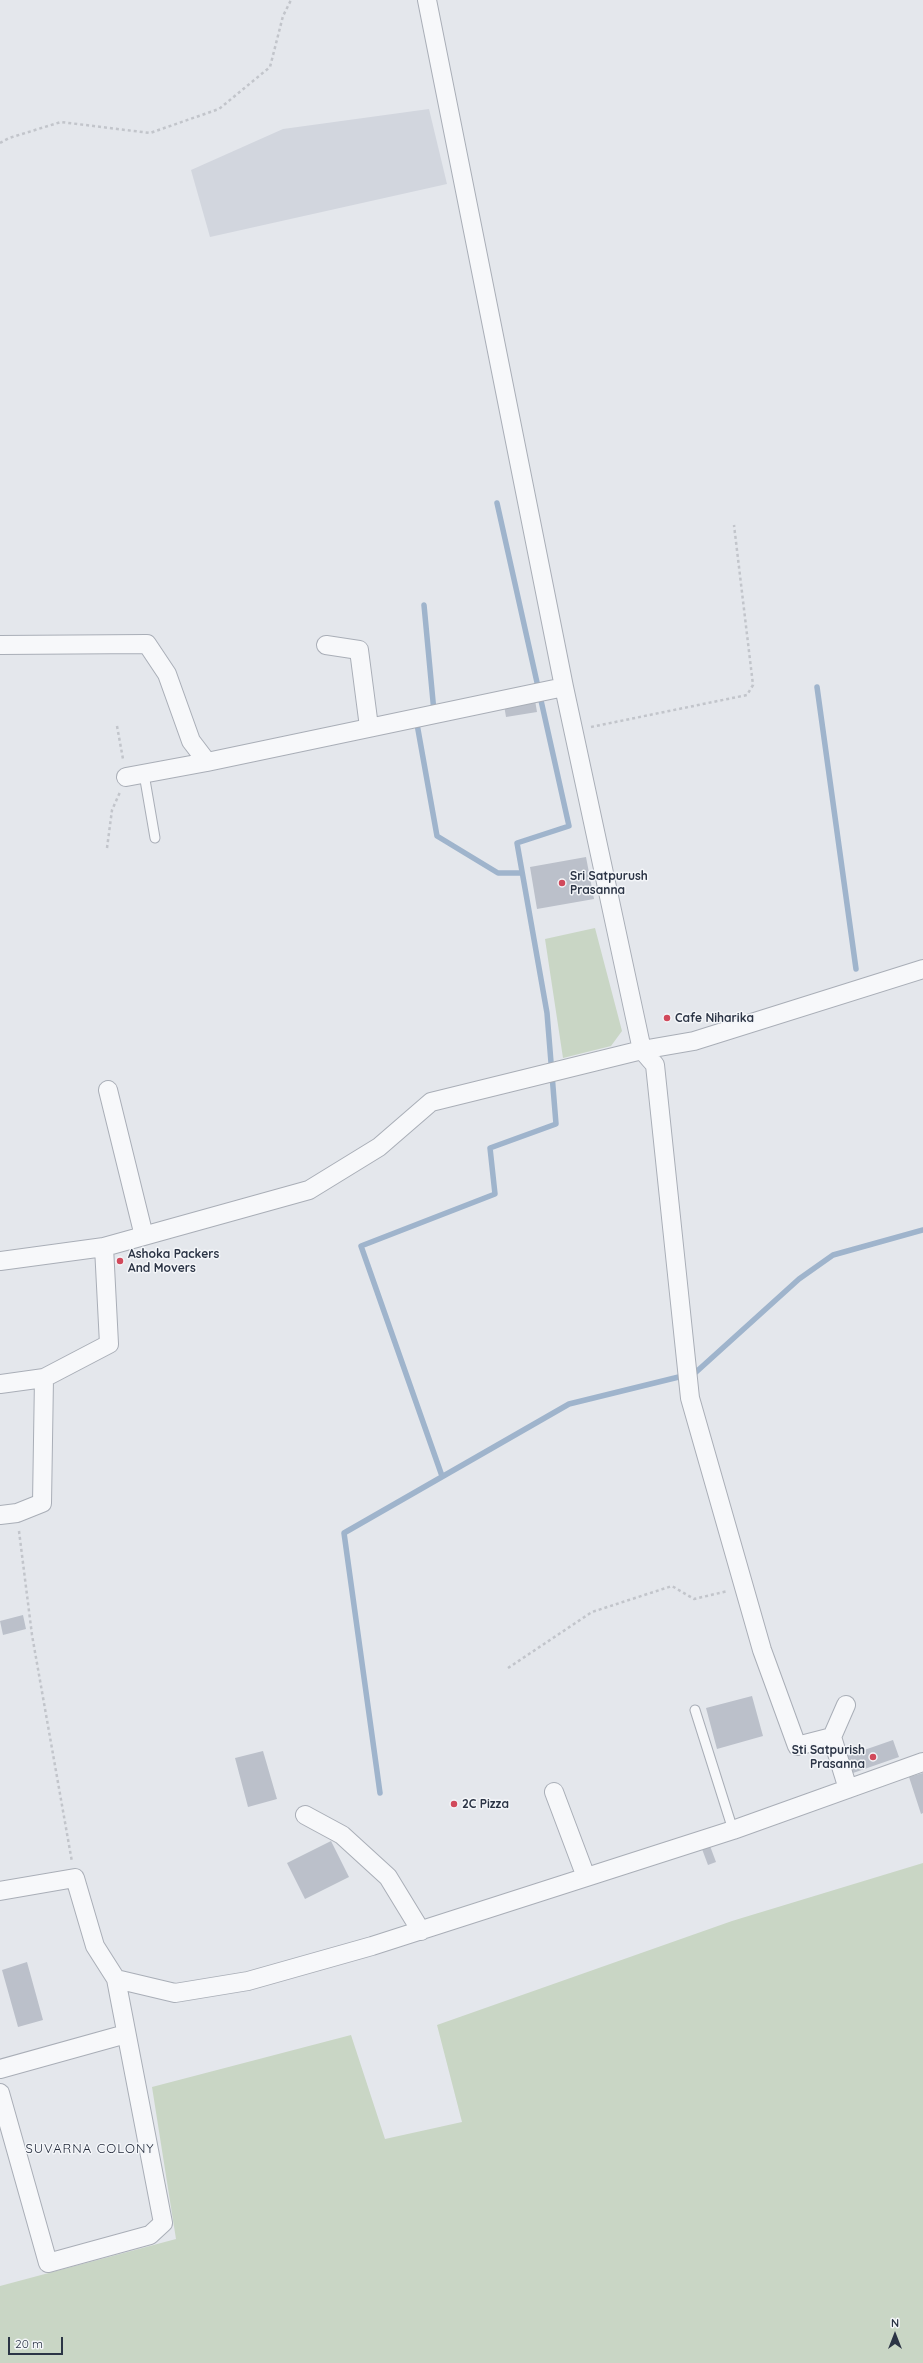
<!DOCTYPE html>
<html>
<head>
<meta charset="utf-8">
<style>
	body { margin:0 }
	#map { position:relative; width:923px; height:2363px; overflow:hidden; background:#e4e7ec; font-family:Quicksand,sans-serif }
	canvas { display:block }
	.north { position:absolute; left:875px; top:2315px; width:40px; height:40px; -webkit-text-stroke:3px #f4f6f9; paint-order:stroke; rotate:0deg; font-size:11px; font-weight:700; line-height:16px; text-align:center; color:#2b3445 }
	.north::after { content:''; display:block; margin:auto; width:14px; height:18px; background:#2b3445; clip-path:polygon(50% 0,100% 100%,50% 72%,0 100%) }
	.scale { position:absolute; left:8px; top:2337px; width:55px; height:18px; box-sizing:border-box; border:2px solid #2b3445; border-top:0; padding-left:5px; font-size:12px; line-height:14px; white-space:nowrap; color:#2b3445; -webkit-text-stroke:3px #f4f6f9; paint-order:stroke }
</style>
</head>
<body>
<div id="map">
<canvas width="923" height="2363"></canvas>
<div class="north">N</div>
<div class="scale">20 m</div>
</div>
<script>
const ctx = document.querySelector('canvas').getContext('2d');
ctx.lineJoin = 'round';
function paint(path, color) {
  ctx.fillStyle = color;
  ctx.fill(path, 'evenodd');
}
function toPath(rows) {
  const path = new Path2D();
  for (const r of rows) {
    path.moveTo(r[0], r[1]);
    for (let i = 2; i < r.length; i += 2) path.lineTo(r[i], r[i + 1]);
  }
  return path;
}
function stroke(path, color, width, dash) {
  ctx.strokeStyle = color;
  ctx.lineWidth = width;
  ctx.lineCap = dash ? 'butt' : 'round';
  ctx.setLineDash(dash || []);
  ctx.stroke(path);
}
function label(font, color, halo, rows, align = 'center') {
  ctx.font = font + ' Quicksand,sans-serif';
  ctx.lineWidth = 3;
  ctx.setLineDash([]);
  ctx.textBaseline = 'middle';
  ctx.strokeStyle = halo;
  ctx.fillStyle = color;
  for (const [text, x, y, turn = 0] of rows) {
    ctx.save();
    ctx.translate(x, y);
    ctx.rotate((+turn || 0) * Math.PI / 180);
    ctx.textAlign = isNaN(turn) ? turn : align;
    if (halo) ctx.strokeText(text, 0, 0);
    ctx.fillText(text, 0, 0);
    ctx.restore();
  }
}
const built = toPath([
	[429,109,447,184,210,237,191,170,283,129]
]);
const green = toPath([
	[595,928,622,1031,611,1046,563,1058,545,939],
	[923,1863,923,2363,0,2363,0,2286,176,2239,152,2087,351,2035,385,2139,462,2122,437,2025,732,1921]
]);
const stream = toPath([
	[424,605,434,712],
	[817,687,856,969],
	[422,723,417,724,437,836,498,873,522,873],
	[442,1476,361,1246,495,1194,490,1148,556,1124,547,1013,517,843,569,826,497,503],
	[380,1793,344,1533,569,1404,695,1373,799,1279,833,1255,923,1230]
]);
const building = toPath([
	[535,700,537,712,506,717,504,705],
	[586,857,594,899,537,909,530,867],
	[23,1615,26,1629,3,1635,0,1621],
	[752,1696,763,1736,717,1749,706,1708],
	[893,1740,899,1757,853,1773,847,1756],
	[263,1751,277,1799,248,1807,235,1758],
	[923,1773,923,1813,921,1814,909,1777],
	[331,1841,349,1877,305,1899,287,1863],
	[710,1846,716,1862,708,1865,702,1849],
	[27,1962,43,2020,18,2027,2,1970]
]);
const path = toPath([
	[0,143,9,138,61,122,150,133,219,109,270,67,283,16,291,0],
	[117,726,123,759],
	[591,727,747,695,753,685,734,525],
	[107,848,112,810,120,792],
	[19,1531,32,1635,72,1862],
	[508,1668,592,1612,672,1586,694,1599,728,1591]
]);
const service = toPath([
	[144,774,155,838],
	[695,1710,733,1830]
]);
const minor = toPath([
	[427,0,564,687,642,1050,655,1065,690,1398,762,1650,797,1746,832,1737,848,1789],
	[0,645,147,644,167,674,191,741,207,762,564,687],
	[326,645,359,650,369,727],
	[126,777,207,762],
	[108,1090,144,1236],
	[0,1261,104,1247,309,1190,379,1147,431,1102,642,1050,694,1041,923,969],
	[0,1384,44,1378],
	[0,1515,17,1513,42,1503,44,1378,109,1344,104,1247],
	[832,1737,846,1705],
	[554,1792,586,1877],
	[305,1815,342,1835,388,1877,421,1931],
	[0,1891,75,1878,95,1946,116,1979,175,1993,248,1981,372,1946,733,1830,923,1762],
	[0,2069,126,2034],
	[0,2093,48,2263,150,2235,163,2223,116,1979]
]);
const markers = [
	[562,883,4,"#d1495b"],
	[667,1018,4,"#d1495b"],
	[120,1261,4,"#d1495b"],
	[873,1757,4,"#d1495b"],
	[454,1804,4,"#d1495b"]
];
const poiNames = [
	["Sri Satpurush",570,876],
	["Prasanna",570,890],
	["Cafe Niharika",675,1018],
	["Ashoka Packers",128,1254],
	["And Movers",128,1268],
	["Sti Satpurish",865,1750,"right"],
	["Prasanna",865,1764,"right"],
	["2C Pizza",462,1804]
];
const neighbourhoodNames = [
	["SUVARNA COLONY",90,2149]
];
paint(built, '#d2d6de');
paint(green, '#c9d6c5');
stroke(stream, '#9fb4cc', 5.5);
paint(building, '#bbc0ca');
stroke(service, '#a9aeb7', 11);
stroke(minor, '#a9aeb7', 20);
stroke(path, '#c2c5cb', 2.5, [3, 3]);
stroke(service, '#f7f8fa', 9);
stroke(minor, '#f7f8fa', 18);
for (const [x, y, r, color] of markers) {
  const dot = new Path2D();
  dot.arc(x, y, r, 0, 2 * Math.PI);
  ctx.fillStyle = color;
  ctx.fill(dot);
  stroke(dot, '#f4f6f9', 1.5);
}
label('bold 12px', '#2b3445', '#f4f6f9', poiNames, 'left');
ctx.letterSpacing = '1px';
label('13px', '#1d2536', '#f4f6f9', neighbourhoodNames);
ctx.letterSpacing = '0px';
</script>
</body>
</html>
